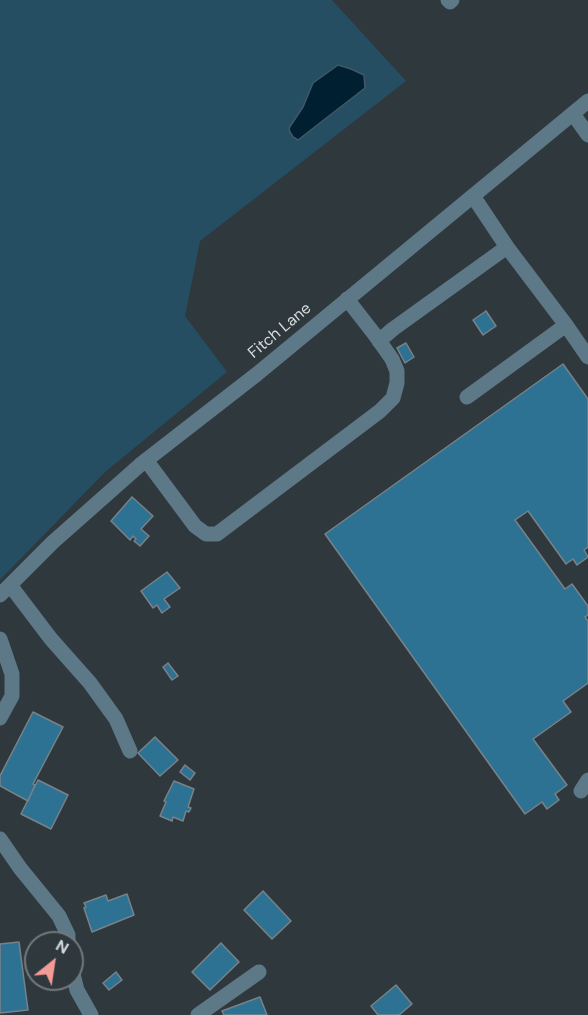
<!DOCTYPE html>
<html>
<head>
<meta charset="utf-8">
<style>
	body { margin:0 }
	#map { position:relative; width:588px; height:1015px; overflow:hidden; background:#2f383d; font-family:"DM Sans",sans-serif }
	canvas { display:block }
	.north { position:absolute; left:24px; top:931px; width:60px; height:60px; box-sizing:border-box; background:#2f383d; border:2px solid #71797d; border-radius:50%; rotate:30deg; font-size:16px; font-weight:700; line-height:24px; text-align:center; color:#d4dadd }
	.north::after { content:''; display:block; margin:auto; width:21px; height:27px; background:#f59b97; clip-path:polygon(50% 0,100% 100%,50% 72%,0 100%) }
</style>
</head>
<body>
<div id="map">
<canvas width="588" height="1015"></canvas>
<div class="north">N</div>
</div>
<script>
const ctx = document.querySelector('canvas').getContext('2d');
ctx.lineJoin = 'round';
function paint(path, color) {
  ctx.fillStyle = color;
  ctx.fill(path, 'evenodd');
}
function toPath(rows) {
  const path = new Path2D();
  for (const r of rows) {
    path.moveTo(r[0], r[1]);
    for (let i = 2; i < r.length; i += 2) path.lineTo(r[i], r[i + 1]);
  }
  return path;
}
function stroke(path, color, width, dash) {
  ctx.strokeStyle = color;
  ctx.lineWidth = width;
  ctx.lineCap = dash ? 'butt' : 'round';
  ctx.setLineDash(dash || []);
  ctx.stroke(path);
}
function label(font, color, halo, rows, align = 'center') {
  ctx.font = font + ' "DM Sans",sans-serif';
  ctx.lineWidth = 5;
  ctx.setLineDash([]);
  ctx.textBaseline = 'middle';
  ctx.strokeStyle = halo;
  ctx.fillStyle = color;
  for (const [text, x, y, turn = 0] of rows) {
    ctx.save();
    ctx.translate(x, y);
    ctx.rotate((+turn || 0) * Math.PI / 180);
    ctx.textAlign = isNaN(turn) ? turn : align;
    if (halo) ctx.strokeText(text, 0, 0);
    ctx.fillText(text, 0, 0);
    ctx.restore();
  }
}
const green = toPath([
	[0,0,332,0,406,81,200,241,185,316,227,372,105,472,0,580]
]);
const water = toPath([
	[338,65,351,69,364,75,365,88,298,140,293,137,290,132,289,128,303,107,313,83,338,65]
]);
const building = toPath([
	[486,311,496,326,483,335,473,320,486,311],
	[406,343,414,357,405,363,397,348,406,343],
	[563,364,588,399,588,547,584,550,588,557,577,565,573,559,566,564,528,511,515,520,565,589,572,584,588,606,588,615,585,617,588,621,588,683,563,701,571,712,533,739,567,785,555,794,559,800,547,809,542,802,525,814,325,534,563,364],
	[132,497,153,516,141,529,149,536,140,546,134,541,136,539,133,536,130,540,111,521,132,497],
	[167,572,180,588,164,599,170,607,162,613,157,605,153,608,141,591,167,572],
	[168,663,178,676,172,680,163,667,168,663],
	[33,712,63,727,33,784,35,785,28,801,0,786,0,776,33,712],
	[155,737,178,760,160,776,138,753,155,737],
	[185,765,195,773,190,780,180,772,185,765],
	[38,780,68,795,51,829,21,814,38,780],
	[174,781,194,789,188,807,191,808,189,812,186,811,183,821,173,817,172,821,160,816,166,802,164,801,174,781],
	[263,891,291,921,272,939,244,910,263,891],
	[127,894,134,915,92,932,84,908,86,907,84,903,106,895,108,901,127,894],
	[19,942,28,1010,0,1013,0,944,19,942],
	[221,943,239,962,210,990,192,972,221,943],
	[116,972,122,980,109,990,103,983,116,972],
	[396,985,412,1004,399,1015,378,1015,371,1006,396,985],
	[260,997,267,1015,224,1015,222,1011,260,997]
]);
const minor = toPath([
	[448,0,450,2,452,0],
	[573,114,588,135],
	[473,196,507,247,566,325,588,357],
	[379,341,393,329,507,247],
	[467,397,566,325],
	[146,460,195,526,206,534,217,534,380,411,393,398,397,383,397,371,392,359,375,335,347,299],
	[10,585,51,639,90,683,116,719,130,751],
	[0,595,53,542,140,465,257,374,588,101],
	[0,639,12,674,12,696,0,718],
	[581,791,588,780],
	[0,839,20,868,59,916,68,935,68,943],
	[72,970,77,990,91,1015],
	[198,1015,259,972]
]);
const streetNames = [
	["Fitch Lane",280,331,-40]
];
paint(green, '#254e63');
paint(water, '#002031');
stroke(water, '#405865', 1.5);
paint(building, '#2d7293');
stroke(building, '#788288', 1.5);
stroke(minor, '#5d7887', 15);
label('16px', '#d4dadd', '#2f383d', streetNames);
</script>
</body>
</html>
